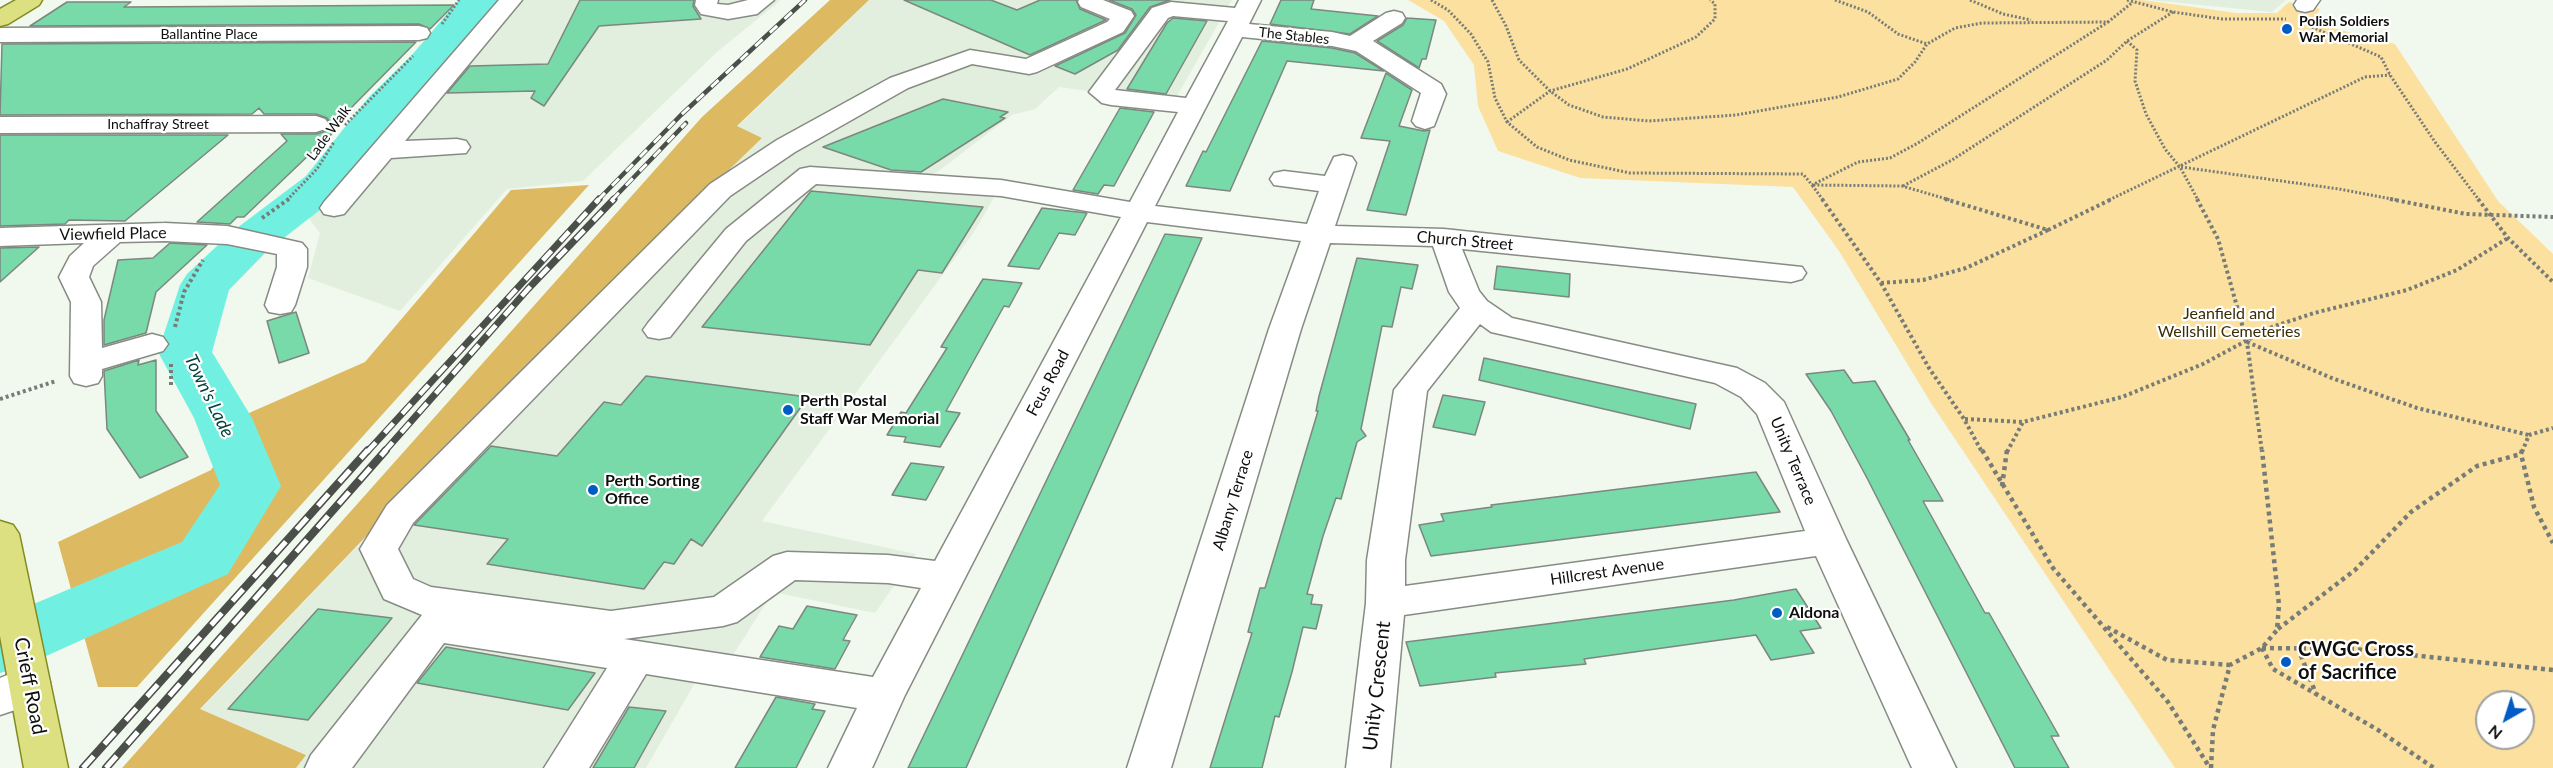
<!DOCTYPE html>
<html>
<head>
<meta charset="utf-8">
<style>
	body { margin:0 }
	#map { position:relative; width:2553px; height:768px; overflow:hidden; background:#f1f8ee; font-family:Lato,sans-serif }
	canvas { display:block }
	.north { position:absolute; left:2475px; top:690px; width:60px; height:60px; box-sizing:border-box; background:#fff; border:2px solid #9f9f9e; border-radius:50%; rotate:219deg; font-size:16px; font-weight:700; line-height:24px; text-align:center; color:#0e100d }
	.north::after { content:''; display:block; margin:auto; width:21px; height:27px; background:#005cc5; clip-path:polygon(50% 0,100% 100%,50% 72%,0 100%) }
</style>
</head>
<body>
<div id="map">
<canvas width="2553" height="768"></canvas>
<div class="north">N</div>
</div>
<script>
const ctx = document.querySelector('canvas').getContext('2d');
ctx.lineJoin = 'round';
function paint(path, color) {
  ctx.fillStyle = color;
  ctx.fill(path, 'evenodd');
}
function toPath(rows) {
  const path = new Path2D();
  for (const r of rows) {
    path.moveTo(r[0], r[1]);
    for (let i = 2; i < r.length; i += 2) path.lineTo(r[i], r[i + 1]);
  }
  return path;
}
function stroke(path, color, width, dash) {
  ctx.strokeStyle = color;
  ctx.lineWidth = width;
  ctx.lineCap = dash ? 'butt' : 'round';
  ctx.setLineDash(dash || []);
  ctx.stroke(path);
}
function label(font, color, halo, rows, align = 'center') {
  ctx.font = font + ' Lato,sans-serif';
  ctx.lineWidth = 4.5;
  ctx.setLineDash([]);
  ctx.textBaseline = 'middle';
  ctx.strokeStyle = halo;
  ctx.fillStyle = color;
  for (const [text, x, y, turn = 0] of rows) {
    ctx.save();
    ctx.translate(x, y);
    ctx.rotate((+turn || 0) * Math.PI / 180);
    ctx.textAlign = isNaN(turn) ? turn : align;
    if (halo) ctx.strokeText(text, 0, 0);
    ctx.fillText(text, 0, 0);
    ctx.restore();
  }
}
const built = toPath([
	[490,0,781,0,717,52,583,181,507,189,400,311,308,278,320,233,301,208],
	[869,0,1232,0,1173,103,1059,87,1035,109,1012,115,928,179,1002,184,974,232,762,521,916,554,875,613,773,592,728,663,708,660,646,768,296,768,305,754,200,710,580,314,762,138,737,127],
	[2149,0,2286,0,2272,12]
]);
const green = toPath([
	[1408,0,2143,0,2236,13,2277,13,2289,2,2320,9,2316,16,2333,28,2395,44,2498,201,2553,254,2553,768,2175,768,1931,403,1839,251,1793,187,1580,178,1498,151,1478,106,1474,65,1444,21],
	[2487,702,2523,702,2523,738,2487,738]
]);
const forest = toPath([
	[830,0,869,0,737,126,762,138,580,314,200,709,306,755,296,768,122,768,702,117],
	[589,185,137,687,98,687,58,542,211,470,249,413,365,362,511,190]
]);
const river = toPath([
	[459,0,498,0,439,74,399,115,338,196,267,251,229,290,212,352,252,418,281,486,228,574,24,666,0,673,0,618,182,542,220,485,194,418,158,352,180,285,187,274,233,231,306,176,369,97,411,56,459,0]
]);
const building = toPath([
	[580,0,694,0,693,6,701,19,599,26,544,106,531,98,535,91,447,93,470,66,548,64,580,0],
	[904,0,991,0,1017,10,1040,0,1076,0,1080,9,1106,20,1030,55,904,0],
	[1109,0,1170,0,1150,7,1118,50,1075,74,1055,66,1125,33,1136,15,1132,9,1109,0],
	[1281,0,1314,0,1311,9,1378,16,1350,34,1270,24,1281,0],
	[67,2,131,2,124,7,454,5,430,29,419,24,30,26,67,2],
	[1173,18,1207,21,1166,94,1127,89,1167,23,1173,18],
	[1407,18,1436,20,1426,59,1422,59,1419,68,1377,41,1403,25,1407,18],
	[1262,41,1332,48,1355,53,1384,71,1287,61,1230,191,1186,186,1203,151,1206,152,1262,41],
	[416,42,351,108,318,152,312,152,244,217,237,217,230,224,197,222,287,141,281,134,316,134,326,131,331,124,327,118,316,114,264,114,259,108,252,114,0,115,2,44,416,42],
	[1386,73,1412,90,1399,126,1424,131,1430,130,1406,215,1367,210,1390,141,1361,138,1386,73],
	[943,99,1008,112,1000,117,1005,118,921,172,891,170,823,147,943,99],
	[1120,108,1154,112,1114,186,1104,185,1098,194,1073,190,1120,108],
	[0,135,228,135,125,221,69,220,65,224,0,226,0,135],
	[811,191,983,207,942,273,918,270,870,345,702,327,811,191],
	[1042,208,1087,213,1075,235,1059,233,1039,269,1008,266,1042,208],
	[1165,234,1202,238,966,768,908,768,1165,234],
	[170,243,207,245,156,292,146,333,104,345,104,320,118,260,153,258,170,243],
	[39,247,0,282,0,248,39,247],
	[1357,258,1418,265,1412,289,1401,287,1392,327,1382,326,1361,429,1366,436,1357,442,1341,499,1336,498,1323,536,1307,594,1313,595,1311,604,1322,605,1316,629,1303,627,1292,672,1279,717,1275,716,1262,768,1210,768,1252,633,1248,632,1260,588,1265,588,1318,411,1316,411,1319,396,1357,258],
	[1497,266,1570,274,1569,297,1494,289,1497,266],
	[983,279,1022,283,1009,307,1004,306,946,411,960,413,940,447,904,442,906,437,887,435,901,412,906,413,947,348,941,347,983,279],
	[296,312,309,353,279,363,267,321,296,312],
	[1484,358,1696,404,1690,429,1479,380,1484,358],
	[139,360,138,365,156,360,156,411,188,457,140,478,107,429,104,371,139,360],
	[1844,370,1853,383,1875,381,1910,440,1908,440,1943,501,1923,501,1985,613,1989,613,2059,736,2051,736,2069,768,2015,768,1867,478,1831,411,1806,374,1844,370],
	[646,376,808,397,702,546,691,539,674,564,664,562,644,589,487,564,508,539,414,525,491,446,557,456,604,402,621,405,646,376],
	[1443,395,1485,402,1475,435,1433,427,1443,395],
	[911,463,944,467,926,500,892,495,911,463],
	[1756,472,1780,512,1431,556,1419,525,1444,521,1441,514,1492,507,1491,505,1756,472],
	[1796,589,1821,628,1800,631,1814,653,1771,660,1756,635,1584,659,1586,664,1495,673,1496,677,1420,686,1406,642,1734,600,1796,589],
	[807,606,857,615,843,640,850,641,835,669,760,657,779,626,793,629,807,606],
	[318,609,392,618,308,720,228,709,318,609],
	[446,647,595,673,568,710,417,683,446,647],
	[776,697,815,704,812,709,825,711,796,768,735,768,776,697],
	[629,707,666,711,634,768,593,768,629,707]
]);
const pathFar2 = toPath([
	[1431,0,1448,10,1471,34,1488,62,1495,98,1507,122,1537,147,1569,160,1630,173,1803,174,1812,185,1858,162,1890,158,1918,143,2108,22],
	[1492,0,1506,26,1519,60,1550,91,1569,105,1603,117,1649,121,1736,115,1838,97,1898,79,1915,62,1927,44,1955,28,1982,23,2108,22,2133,2],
	[1835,0,1868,12,1898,34,1927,44],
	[1970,0,2003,14,2031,20],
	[2127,0,2173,12,2222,19,2286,19],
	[442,24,459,0],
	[2312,27,2381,57,2390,75,2435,142,2479,200],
	[2127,41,2137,50,2135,81,2146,114,2165,149,2180,167,2198,200],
	[1507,122,1550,91,1627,69,1696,37,1715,19,1715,4,1710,0],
	[345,125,413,56],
	[2181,167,2339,189,2397,200],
	[1903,186,1952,160,2107,60,2127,41,2173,12],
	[287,200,317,169,334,142],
	[1823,200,1812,185,1902,186,1950,200],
	[2109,200,2365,77,2390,75]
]);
const pathFar1 = toPath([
	[1822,199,1881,283],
	[2197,199,2218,239,2247,342,2262,452],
	[2390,199,2466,214,2553,217],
	[2478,199,2508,238,2553,282],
	[262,218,289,199],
	[2048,230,2112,199],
	[1881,283,1929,368,1964,419,1982,452],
	[1881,283,1923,280,1966,268,2048,230,1945,199],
	[175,327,184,292,203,260],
	[2247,342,2334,379,2417,408,2529,435],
	[171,364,171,385],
	[0,399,56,381],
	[1965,419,2023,422,2122,397,2203,364,2272,327,2314,313,2407,290,2457,270,2508,238],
	[2007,452,2023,422],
	[2522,452,2529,435,2553,428]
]);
const path = toPath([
	[1982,450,2053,568,2168,702,2210,768],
	[2522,450,2521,454,2534,507,2553,543],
	[2002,486,2007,450],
	[2107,627,2167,660,2230,665],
	[2278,629,2355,570,2411,512,2477,466,2521,454],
	[2262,648,2354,649,2553,670],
	[2262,648,2273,669,2378,730,2434,768],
	[2298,648,2316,694],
	[2211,768,2213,730,2230,665,2262,648,2277,630,2279,605,2262,450]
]);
const minor = toPath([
	[499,0,522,0,405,141,457,139,466,141,470,147,466,153,391,158,344,214,334,216,324,214,320,208,324,202,499,0],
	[696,0,718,0,717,4,728,5,748,0,774,0,757,14,728,19,701,14,695,5,696,0],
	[1079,0,1103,0,1131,11,1134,16,1123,32,1037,72,1029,74,972,64,908,88,795,152,730,196,413,523,398,549,413,579,431,587,611,611,714,597,773,556,787,552,888,555,935,561,1121,217,1001,196,816,184,746,241,670,337,659,339,648,337,643,330,648,323,726,229,800,169,810,167,1001,180,1130,202,1178,112,1111,105,1102,103,1089,92,1152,8,1171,2,1235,8,1239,0,1261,0,1249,24,1332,32,1350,36,1386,13,1394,11,1402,13,1405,18,1402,23,1373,41,1441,84,1446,94,1434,126,1425,129,1416,126,1412,121,1421,93,1356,51,1332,46,1242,37,1155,206,1307,224,1319,191,1274,185,1270,179,1274,173,1284,171,1325,176,1334,157,1343,155,1352,157,1356,163,1335,226,1444,229,1802,267,1806,273,1802,279,1791,282,1462,249,1479,291,1487,301,1512,318,1737,368,1765,383,1784,402,1847,541,1956,768,1912,768,1816,556,1404,615,1390,768,1346,768,1366,603,1367,560,1394,390,1460,308,1449,292,1433,246,1330,243,1301,329,1171,768,1127,768,1269,329,1301,241,1147,222,905,695,872,768,828,768,857,708,646,674,589,768,544,768,607,668,444,643,352,768,305,768,311,755,422,615,384,599,360,549,387,505,710,184,777,140,890,78,970,50,1026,59,1107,22,1110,19,1081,7,1078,2,1079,0],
	[1173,16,1228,21,1186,98,1115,90,1168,18,1173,16],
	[1480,324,1491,332,1715,383,1741,397,1757,414,1805,531,1405,586,1405,560,1427,391,1480,324],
	[795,580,888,583,921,588,873,677,624,639,723,626,737,622,795,580],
	[2297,0,2320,0,2313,10,2305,12,2297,10,2294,5,2297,0],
	[419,26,427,28,430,33,427,38,419,40,0,42,0,28,419,26],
	[316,116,325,119,329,124,325,129,316,132,0,133,0,117,316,116],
	[165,223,227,226,302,243,307,249,307,267,295,305,291,312,280,314,269,312,265,305,277,267,277,254,227,244,165,241,120,242,93,266,89,277,101,302,102,348,152,334,163,337,168,344,163,351,102,369,102,376,98,383,86,386,74,383,70,376,71,302,59,277,70,256,84,243,0,246,0,228,165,223],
	[29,666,44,670,50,682,44,694,15,710,0,715,0,678,29,666]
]);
const major = toPath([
	[16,0,42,0,39,5,8,24,0,26,0,9,16,0],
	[0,521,13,525,19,534,68,768,24,768,0,636,0,521]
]);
const railFar2 = toPath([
	[598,200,681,115,805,0],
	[612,200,686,123]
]);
const railFar1 = toPath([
	[367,452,599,199],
	[384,452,528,289,614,199]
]);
const rail = toPath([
	[83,768,368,450],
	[106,768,386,450]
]);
const markers = [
	[2287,29,6,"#005cc5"],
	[788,410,6,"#005cc5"],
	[593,490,6,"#005cc5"],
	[1777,613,6,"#005cc5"],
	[2286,662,6,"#005cc5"]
];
const farPoinames = [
	["Polish Soldiers",2299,21],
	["War Memorial",2299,37]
];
const farStreetnames = [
	["Ballantine Place",209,34],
	["The Stables",1294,36,6],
	["Inchaffray Street",158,124],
	["Lade Walk",329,133,-54]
];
const streetNames = [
	["Viewfield Place",113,234,-1],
	["Church Street",1465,241,5],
	["Feus Road",1048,383,-62],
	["Unity Terrace",1793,461,67],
	["Albany Terrace",1233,500,-73],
	["Hillcrest Avenue",1607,572,-8]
];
const parkNames = [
	["Jeanfield and",2229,314],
	["Wellshill Cemeteries",2229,332]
];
const poiNames = [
	["Perth Postal",800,401],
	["Staff War Memorial",800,419],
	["Perth Sorting",605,481],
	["Office",605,499],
	["Aldona",1789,613]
];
const waterNames = [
	["Town's Lade",209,396,64]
];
const nearPoinames = [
	["CWGC Cross",2298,650],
	["of Sacrifice",2298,673]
];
const nearStreetnames = [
	["Crieff Road",30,686,79],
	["Unity Crescent",1377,686,-84]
];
paint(built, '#e3efde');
paint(green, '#fbe0a0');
paint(forest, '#ddba61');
paint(river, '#71f0e1');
paint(building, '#78d9a9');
stroke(building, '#7c8780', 1.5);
stroke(minor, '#868c83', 3);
stroke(major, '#848a21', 3);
stroke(pathFar2, '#787c76', 3, [2, 2]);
stroke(pathFar1, '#787c76', 4, [3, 3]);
stroke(path, '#787c76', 4.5, [4, 4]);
paint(minor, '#fff');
paint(major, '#dce080');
stroke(railFar2, '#4b4f4a', 4.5);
stroke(railFar1, '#4b4f4a', 7);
stroke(rail, '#4b4f4a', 8);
stroke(railFar2, '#fff', 3, [10]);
stroke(railFar1, '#fff', 4.5, [13]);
stroke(rail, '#fff', 5, [16]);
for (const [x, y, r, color] of markers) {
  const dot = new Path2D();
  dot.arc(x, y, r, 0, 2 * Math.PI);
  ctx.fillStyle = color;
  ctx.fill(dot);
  stroke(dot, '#fff', 2);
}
label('bold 14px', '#0e100d', '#fff', farPoinames, 'left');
label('14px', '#0e100d', '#fff', farStreetnames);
label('16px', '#0e100d', '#fff', streetNames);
label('16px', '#3a2c03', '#fff', parkNames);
label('bold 16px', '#0e100d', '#fff', poiNames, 'left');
label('italic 18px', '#04423c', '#fff', waterNames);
label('bold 20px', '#0e100d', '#fff', nearPoinames, 'left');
label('20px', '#0e100d', '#fff', nearStreetnames);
</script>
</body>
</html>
